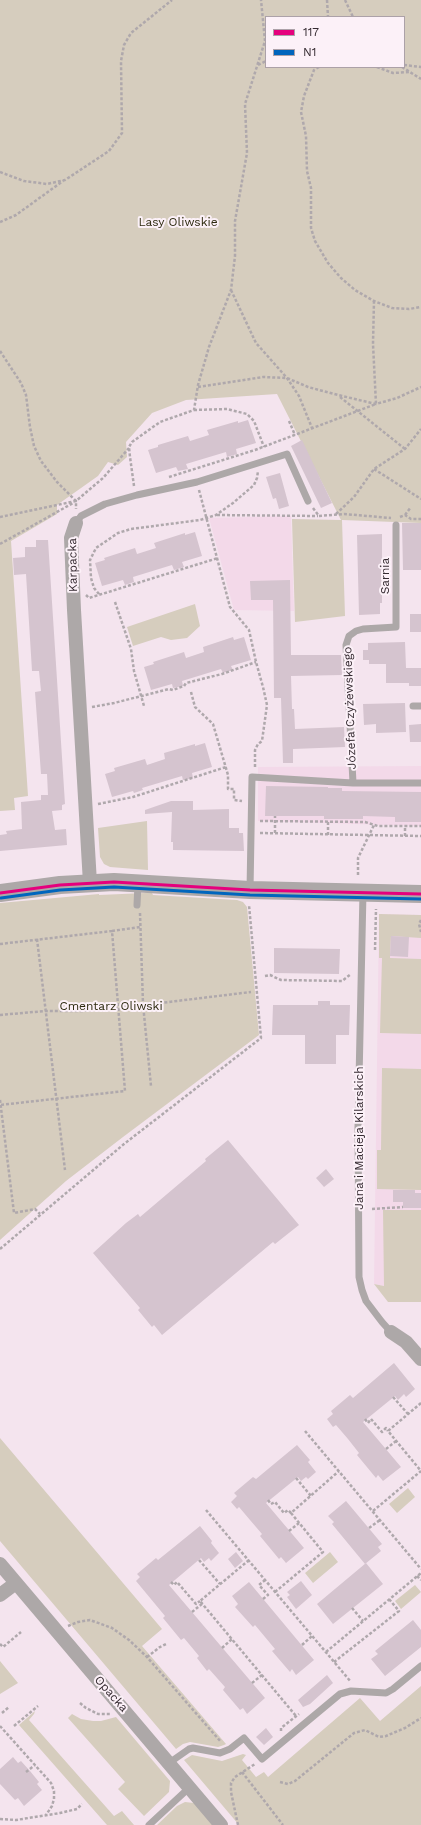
<!DOCTYPE html>
<html>
<head>
<meta charset="utf-8">
<style>
	body { margin:0 }
	#map { position:relative; width:421px; height:1825px; overflow:hidden; background:#f4e4ee; font-family:"Work Sans",sans-serif }
	canvas { display:block }
	.legend { position:absolute; left:265px; top:16px; width:140px; height:52px; box-sizing:border-box; background:#fcf1f8; border:1px solid #aca1a8; margin:0; padding:5px 7px; list-style:none; font-size:12px; color:#342a30 }
	.legend li { display:flex; align-items:center; gap:8px; height:20px }
	.legend b { width:20px; border:1px solid #aca1a8 }
</style>
</head>
<body>
<div id="map">
<canvas width="421" height="1825"></canvas>
<ul class="legend">
<li><b style="height:5px;background:#e5007d"></b>117</li>
<li><b style="height:5px;background:#0065bd"></b>N1</li>
</ul>
</div>
<script>
const ctx = document.querySelector('canvas').getContext('2d');
ctx.lineJoin = 'round';
function paint(path, color) {
  ctx.fillStyle = color;
  ctx.fill(path, 'evenodd');
}
function toPath(rows) {
  const path = new Path2D();
  for (const r of rows) {
    path.moveTo(r[0], r[1]);
    for (let i = 2; i < r.length; i += 2) path.lineTo(r[i], r[i + 1]);
  }
  return path;
}
function stroke(path, color, width, dash) {
  ctx.strokeStyle = color;
  ctx.lineWidth = width;
  ctx.lineCap = dash ? 'butt' : 'round';
  ctx.setLineDash(dash || []);
  ctx.stroke(path);
}
function label(font, color, halo, rows, align = 'center') {
  ctx.font = font + ' "Work Sans",sans-serif';
  ctx.lineWidth = 4;
  ctx.setLineDash([]);
  ctx.textBaseline = 'middle';
  ctx.strokeStyle = halo;
  ctx.fillStyle = color;
  for (const [text, x, y, turn = 0] of rows) {
    ctx.save();
    ctx.translate(x, y);
    ctx.rotate((+turn || 0) * Math.PI / 180);
    ctx.textAlign = isNaN(turn) ? turn : align;
    if (halo) ctx.strokeText(text, 0, 0);
    ctx.fillText(text, 0, 0);
    ctx.restore();
  }
}
const built = toPath([
	[291,516,294,611,234,610,209,518],
	[421,766,421,826,258,821,258,767],
	[379,914,421,915,421,1286,384,1286,374,1284]
]);
const green = toPath([
	[0,0,421,0,421,523,342,520,345,616,295,622,292,519,341,520,277,394,186,400,152,413,126,442,127,457,118,465,108,462,98,476,57,505,57,514,11,541,28,796,14,798,15,810,0,811],
	[266,17,404,17,404,67,266,67],
	[195,604,200,626,187,638,171,640,161,637,133,646,127,627],
	[147,821,148,870,110,867,104,864,100,857,98,828],
	[145,893,152,893,153,895,237,900,243,902,247,907,259,1035,123,1137,66,1181,0,1240,0,903,99,894,99,895],
	[379,914,421,915,421,938,391,936,390,958,421,959,421,1034,380,1033,382,958,379,958],
	[382,1068,421,1069,421,1190,377,1189,377,1150,381,1150],
	[383,1210,421,1210,421,1302,388,1302,374,1284,384,1286],
	[0,1438,162,1629,142,1646,226,1744,224,1745,218,1747,190,1742,183,1744,176,1749,0,1541],
	[408,1488,415,1497,397,1513,389,1504],
	[330,1552,338,1562,313,1583,305,1573],
	[415,1585,421,1592,401,1609,395,1601],
	[0,1661,18,1683,0,1694],
	[421,1686,421,1825,239,1825,184,1760,192,1755,222,1761,243,1754,246,1755,242,1760,256,1777,264,1772,268,1777,360,1698,380,1721],
	[35,1711,34,1714,29,1720,114,1816,122,1811,134,1825,107,1825,19,1725],
	[72,1714,81,1719,93,1721,101,1721,116,1717,170,1781,169,1792,144,1816,118,1789,125,1782,68,1718],
	[185,1802,194,1803,214,1825,157,1825,177,1806]
]);
const building = toPath([
	[248,420,256,443,236,449,237,454,227,457,226,452,186,464,188,469,178,471,176,467,156,473,148,450,158,447,158,445,188,436,190,441,209,435,207,430,238,421,238,423],
	[302,440,332,503,321,508,291,446],
	[280,473,289,506,279,509,276,498,273,499,266,477],
	[402,523,421,523,421,570,403,570],
	[195,532,202,556,182,562,184,567,174,570,172,565,133,577,134,582,125,585,123,580,102,586,95,563,105,560,104,558,135,548,137,554,156,548,154,543,185,533,185,535],
	[382,534,382,603,380,603,380,614,359,615,357,535],
	[36,540,48,540,65,804,62,805,62,810,52,811,55,830,66,829,67,845,0,851,0,835,7,834,6,831,22,829,21,802,41,800,41,795,48,795,47,774,41,774,35,692,41,691,39,671,32,671,26,574,14,575,13,558,25,557,25,547,36,547],
	[290,580,291,655,341,655,342,675,291,676,292,709,294,709,295,729,344,727,345,747,293,749,293,763,283,763,281,698,274,698,273,600,251,600,250,581],
	[410,614,421,614,421,632,410,632],
	[233,637,234,640,244,637,251,660,231,666,233,670,223,673,221,669,182,681,183,686,173,688,172,684,151,690,144,667,154,664,153,662,184,652,186,658,204,652,203,647],
	[405,642,406,668,421,668,421,686,409,686,409,683,386,683,386,664,369,664,369,660,363,660,363,650,368,650,368,643],
	[405,703,406,732,376,733,376,724,364,725,363,704],
	[421,724,421,742,410,742,409,725],
	[205,743,212,767,192,773,193,778,183,780,182,776,142,788,143,790,134,793,133,791,112,797,105,774,115,771,114,768,145,759,147,765,165,759,164,753,195,744,195,746],
	[266,786,328,787,328,788,342,788,342,791,421,792,421,822,395,822,395,817,363,816,363,819,324,819,324,816,265,816],
	[171,801,193,801,193,810,229,809,229,828,239,828,239,833,243,833,244,851,173,850,173,842,171,842,172,812,145,814,145,810],
	[391,936,409,937,408,957,390,956],
	[274,948,340,949,339,974,274,973],
	[318,1001,330,1001,330,1005,350,1005,349,1035,336,1035,336,1064,305,1064,305,1035,272,1035,273,1005,318,1005],
	[228,1140,299,1225,275,1244,273,1242,162,1335,154,1325,152,1327,138,1310,140,1308,93,1253,126,1223,138,1214,140,1217,206,1161,205,1159],
	[326,1169,334,1179,324,1187,316,1178],
	[393,1190,415,1190,415,1193,421,1193,421,1208,403,1208,403,1202,393,1202],
	[394,1363,415,1389,406,1397,404,1394,398,1400,395,1396,363,1422,401,1467,383,1481,378,1475,376,1478,357,1455,359,1453,348,1439,336,1425,333,1427,327,1419,333,1414,331,1411,350,1395,353,1398],
	[297,1445,310,1460,308,1462,316,1472,308,1479,306,1477,301,1481,298,1477,266,1503,304,1548,286,1563,281,1557,279,1559,260,1536,262,1534,250,1520,239,1507,237,1509,231,1502,237,1496,234,1493,253,1477,256,1479],
	[346,1501,382,1544,378,1547,381,1551,365,1564,332,1524,334,1522,328,1516],
	[200,1526,212,1541,211,1543,219,1553,211,1561,209,1558,204,1562,201,1558,169,1585,265,1698,247,1714,243,1708,240,1710,223,1690,225,1687,209,1669,207,1671,197,1658,199,1656,184,1638,181,1640,163,1618,165,1616,136,1581,140,1577,137,1574,156,1558,158,1560],
	[236,1552,243,1561,235,1568,228,1559],
	[366,1563,383,1584,333,1624,317,1604],
	[301,1581,312,1595,296,1609,287,1597,290,1595,287,1592],
	[249,1582,314,1660,296,1675,292,1669,290,1672,272,1651,275,1649,255,1625,253,1627,235,1607,238,1604,232,1596],
	[413,1620,421,1630,421,1647,385,1676,371,1659,378,1654,375,1651],
	[327,1675,333,1683,310,1704,303,1707,298,1700],
	[266,1728,273,1737,264,1745,256,1737],
	[13,1757,18,1763,21,1761,30,1771,39,1782,37,1784,42,1790,24,1806,18,1798,15,1800,0,1784,0,1769]
]);
const path = toPath([
	[327,0,328,17],
	[345,0,353,17],
	[258,65,266,61],
	[404,65,421,67],
	[319,67,314,70,304,96,301,112,306,136,307,171,311,188,311,228,315,241,328,263,341,278,355,290,374,301,392,308,409,309,421,307],
	[377,67,393,73,410,72],
	[402,67,421,79],
	[0,172,24,181,47,184,65,180,109,151,122,133,121,61,124,45,131,33,172,0],
	[0,222,16,215,63,181],
	[231,290,256,343,287,378,299,396,312,428],
	[0,351,21,383,26,395,30,427,34,446,41,461,57,482,76,501,76,509],
	[198,387,263,377,287,378,308,387,338,395,376,404,397,398,421,387],
	[340,397,405,449],
	[194,410,227,409,247,414,254,421,264,447],
	[289,421,295,435],
	[374,469,421,499],
	[169,477,255,450,376,404,373,344,374,301],
	[134,486,130,457,129,447,132,442,160,422,194,410,198,385,209,347,231,290,235,256,235,221,247,153,245,104,265,41,261,0],
	[199,490,230,607,249,630,256,662,263,687,267,705,262,741,258,744,255,750,255,769],
	[313,508,319,516,344,514,391,518],
	[336,514,354,497,374,469,405,449,421,429],
	[217,515,318,516],
	[405,515,411,507],
	[0,517,76,501,103,478,129,448],
	[400,517,405,515,411,519,421,519],
	[0,544,73,503],
	[99,594,94,588,91,578,90,560,96,548,118,533,131,529,200,520,216,515,233,503,254,485,257,478,258,471],
	[86,595,89,598,218,558],
	[115,602,131,649,134,671,144,706],
	[191,692,195,707,213,724,228,775,228,789,234,789,234,800,242,801],
	[92,707,114,703,169,689,173,690,184,686,186,683,222,674,256,662],
	[98,804,133,797,226,767],
	[260,821,365,822,378,826,421,826],
	[260,833,421,836],
	[275,833,275,816],
	[328,835,328,821],
	[405,836,405,826],
	[358,875,358,858,374,825],
	[140,913,143,1004,151,1086],
	[421,920,419,924,421,932],
	[112,931,140,927],
	[37,939,65,1170],
	[0,944,112,931,125,1091,0,1105],
	[375,950,376,909],
	[265,976,270,975,281,980,342,981,351,974],
	[0,1015,45,1011,83,1011,119,1008,251,992],
	[0,1100,14,1213,35,1209,40,1214],
	[372,1209,403,1207],
	[0,1249,124,1144,261,1038,249,905],
	[393,1397,408,1414],
	[421,1403,388,1431,421,1471],
	[365,1419,368,1423,371,1419,382,1432,386,1428,388,1431],
	[305,1431,421,1569],
	[386,1449,396,1441],
	[296,1478,311,1496],
	[268,1500,271,1504,275,1502,284,1513,288,1510,291,1513],
	[206,1510,351,1682],
	[373,1511,421,1471],
	[369,1528,380,1520],
	[289,1531,299,1523],
	[199,1560,220,1584],
	[249,1560,200,1601,296,1716],
	[417,1576,421,1580],
	[171,1582,174,1585,177,1582,196,1604,200,1601],
	[275,1592,323,1552,291,1513,339,1471],
	[263,1599,268,1595,259,1585,265,1580],
	[352,1608,363,1621],
	[192,1612,203,1603],
	[68,1626,78,1622,90,1620,112,1628,129,1640,147,1657,221,1742],
	[0,1644,3,1647,21,1632],
	[302,1645,312,1636],
	[222,1648,232,1639],
	[326,1652,421,1573],
	[147,1657,160,1647,166,1644],
	[334,1662,399,1611,389,1599],
	[252,1683,262,1675],
	[80,1703,86,1708,98,1714,111,1714],
	[2,1713,9,1707],
	[0,1726,51,1783,54,1791,54,1799,52,1806,46,1815],
	[14,1726,38,1706],
	[281,1731,281,1728,299,1714],
	[26,1772,35,1765],
	[242,1772,283,1825],
	[280,1782,288,1784,295,1781,354,1733,365,1730,379,1737,386,1736,405,1728,421,1718],
	[0,1819,16,1820,60,1813,77,1809,82,1804],
	[238,1825,231,1792,231,1783,235,1777,255,1764]
]);
const service = toPath([
	[76,523,81,516,105,504,137,495,197,482,287,454,308,501],
	[413,706,421,706],
	[353,783,421,783],
	[250,890,252,777,353,783,346,645,349,636,356,631,363,629,396,627,396,525],
	[363,892,358,1127,359,1277,362,1290,366,1301,382,1322,391,1332],
	[137,905,138,884],
	[169,1763,189,1749,193,1748,220,1753,230,1749,244,1738,262,1759,340,1694,351,1691,386,1693,393,1689,421,1666],
	[149,1825,190,1787]
]);
const minor = toPath([
	[76,523,71,538,74,610,90,883],
	[391,1332,406,1342,421,1359],
	[0,1564,221,1825],
	[0,1595,16,1583]
]);
const tertiary = toPath([
	[0,893,60,885,114,882,250,890,421,894]
]);
const bus1 = toPath([
	[0,893,60,885,114,882,250,890,421,894]
]);
const bus2 = toPath([
	[1,898,60,890,114,887,250,895,421,899]
]);
const parkNames = [
	["Lasy Oliwskie",178,222],
	["Cmentarz Oliwski",111,1006]
];
const streetNames = [
	["Karpacka",73,565,-91],
	["Sarnia",385,576,-90],
	["Józefa Czyżewskiego",350,708,-92],
	["Jana i Macieja Kilarskich",359,1138,-90],
	["Opacka",111,1694,49]
];
paint(built, '#f3d9e9');
paint(green, '#d6cdbe');
paint(building, '#d5c4cf');
stroke(path, '#afa8ac', 2.5, [3, 2]);
stroke(service, '#ada8a8', 7);
stroke(minor, '#ada8a8', 14);
stroke(tertiary, '#ada8a8', 18);
stroke(bus1, '#e5007d', 3);
stroke(bus2, '#0065bd', 3);
label('12px', '#2e2b10', '#fcf1f8', parkNames);
label('12px', '#342a30', '#fcf1f8', streetNames);
</script>
</body>
</html>
